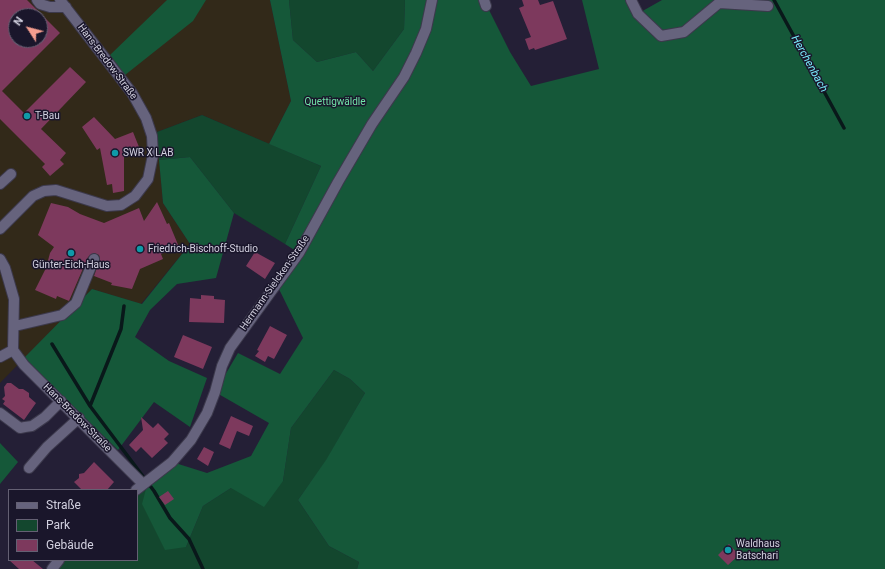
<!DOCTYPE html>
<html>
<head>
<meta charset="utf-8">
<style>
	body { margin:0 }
	#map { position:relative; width:885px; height:569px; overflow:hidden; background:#241f36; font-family:Roboto,sans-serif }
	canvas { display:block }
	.legend { position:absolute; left:8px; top:489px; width:130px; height:72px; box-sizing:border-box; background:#1a162b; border:1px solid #646073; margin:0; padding:5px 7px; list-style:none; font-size:12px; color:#d2d0df }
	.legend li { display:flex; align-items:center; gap:8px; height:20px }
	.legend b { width:20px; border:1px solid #646073 }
	.north { position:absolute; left:8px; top:8px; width:40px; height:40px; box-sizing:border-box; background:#1a162b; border:1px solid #646073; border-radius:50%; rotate:306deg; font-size:11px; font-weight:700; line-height:16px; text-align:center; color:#d2d0df }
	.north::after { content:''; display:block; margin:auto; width:14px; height:18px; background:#f59d8f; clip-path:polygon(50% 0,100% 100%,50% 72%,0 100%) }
</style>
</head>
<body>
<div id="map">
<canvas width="885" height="569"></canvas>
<ul class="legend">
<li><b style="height:5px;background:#66637d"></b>Straße</li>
<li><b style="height:11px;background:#13472e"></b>Park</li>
<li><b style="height:11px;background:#7d395d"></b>Gebäude</li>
</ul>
<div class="north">N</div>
</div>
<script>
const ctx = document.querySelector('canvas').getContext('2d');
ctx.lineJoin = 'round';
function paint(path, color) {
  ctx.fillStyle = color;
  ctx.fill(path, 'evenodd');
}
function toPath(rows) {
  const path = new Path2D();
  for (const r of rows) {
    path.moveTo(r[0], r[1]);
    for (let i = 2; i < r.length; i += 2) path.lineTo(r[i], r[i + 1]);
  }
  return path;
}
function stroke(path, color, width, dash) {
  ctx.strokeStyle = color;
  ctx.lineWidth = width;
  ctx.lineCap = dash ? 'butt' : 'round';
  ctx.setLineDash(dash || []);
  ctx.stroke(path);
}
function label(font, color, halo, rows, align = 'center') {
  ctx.font = font + ' Roboto,sans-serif';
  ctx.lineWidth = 3;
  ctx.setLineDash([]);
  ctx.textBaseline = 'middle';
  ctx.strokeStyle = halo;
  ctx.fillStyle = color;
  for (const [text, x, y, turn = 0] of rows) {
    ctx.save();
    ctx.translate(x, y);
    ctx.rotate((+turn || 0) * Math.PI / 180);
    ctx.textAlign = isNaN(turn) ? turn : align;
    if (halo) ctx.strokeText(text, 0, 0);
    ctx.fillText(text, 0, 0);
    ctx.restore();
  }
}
const commercial = toPath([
	[0,0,270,0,291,101,269,144,202,115,157,132,163,203,190,244,141,304,92,289,0,383],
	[16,16,40,16,40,40,16,40]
]);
const green = toPath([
	[289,0,405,0,404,29,373,71,356,52,317,62,293,40],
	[202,115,321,166,285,244,234,213,190,157,159,160,157,132],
	[334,370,350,379,365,393,326,461,298,500,329,546,359,562,357,569,52,569,59,560,137,560,137,490,147,485,186,547,203,506,231,488,283,481,291,428]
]);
const forest = toPath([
	[167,0,206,0,193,21,125,75,110,55],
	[270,0,289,0,293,40,317,62,356,52,373,71,404,29,405,0,484,0,510,52,531,86,599,69,582,0,631,0,639,13,662,0,885,0,885,569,357,569,359,562,329,546,298,500,326,460,365,393,350,379,334,370,291,428,283,481,264,507,231,488,203,506,186,547,165,550,142,504,147,485,172,462,207,473,251,456,269,423,215,392,238,353,280,374,303,338,277,285,299,253,285,244,321,166,269,144,291,101],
	[190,157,234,213,216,278,177,284,150,310,135,337,169,361,207,378,190,427,154,402,118,450,24,358,92,289,142,304,190,244,163,203,159,160],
	[0,443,18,462,0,484]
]);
const stream = toPath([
	[774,0,844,128],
	[52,344,90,406,154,491,170,518,189,539,203,569],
	[90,406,121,329,124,306]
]);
const building = toPath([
	[0,0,27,0,60,33,2,91,24,113,70,67,86,82,41,129,66,153,60,160,64,164,50,176,42,167,45,164,0,119],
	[16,16,40,16,40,40,16,40],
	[522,0,538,0,540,5,553,1,567,39,535,50,534,48,529,50,525,39,531,37,519,8,524,6],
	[94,117,115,139,133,132,139,147,124,157,124,191,113,193,112,184,107,185,100,148,97,150,82,127],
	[157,202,167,224,169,223,179,247,161,254,163,259,140,269,132,289,111,285,112,283,94,276,100,259,99,255,94,253,88,257,69,301,57,296,56,299,35,290,46,268,50,253,54,247,38,235,51,203,68,207,80,214,104,223,139,208,144,221],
	[255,252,275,263,265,279,246,266],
	[201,295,214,296,214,299,225,300,224,323,189,322,190,298,201,299],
	[270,326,287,335,274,359,268,356,265,362,255,356,259,351,257,350],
	[183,335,212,347,203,369,174,357],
	[7,383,11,383,19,389,23,389,29,393,29,397,36,403,24,420,3,404,5,401,2,399,5,396,4,387],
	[231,416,253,426,249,436,237,431,230,449,219,444],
	[141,417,153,428,158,423,169,434,164,439,168,443,152,458,141,447,136,452,129,445,143,430],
	[204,447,214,452,208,466,197,459],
	[94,462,114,482,107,490,82,490,74,482,79,478,79,474,84,473],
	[168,491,174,499,165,505,159,497],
	[729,544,739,555,728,565,718,555],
	[9,560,32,560,43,569,19,569]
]);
const minor = toPath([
	[37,0,40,4,50,7,66,7],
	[484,0,486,6],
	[631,0,638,14,661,36,684,32,719,3,768,6],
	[0,184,11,174],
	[0,229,33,196,44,191,56,190,107,206,121,205,135,196,148,179,153,155,152,136,146,118,132,93,60,0],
	[0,259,5,268,14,299,13,350,24,365,143,484],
	[15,326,62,315,76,303,94,259],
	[0,357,13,350],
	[0,413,20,428,25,427,32,426,45,417,61,401],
	[29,468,47,447,79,418],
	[136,490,172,462,191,440,207,413,215,392,222,366,230,348,299,253,338,182,372,124,404,77,416,53,426,29,432,0],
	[52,569,59,560]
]);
const markers = [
	[27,116,4,"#0f9aa8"],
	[115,153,4,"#0f9aa8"],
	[140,249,4,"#0f9aa8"],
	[71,253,4,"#0f9aa8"],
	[728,550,4,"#0f9aa8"]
];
const streetNames = [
	["Hans-Bredow-Straße",107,62,53],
	["Hermann-Sielcken-Straße",275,283,-55],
	["Hans-Bredow-Straße",77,418,45]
];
const parkNames = [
	["Quettigwäldle",335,102]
];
const poiNames = [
	["T-Bau",35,116],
	["SWR X LAB",123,153],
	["Friedrich-Bischoff-Studio",148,249],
	["Günter-Eich-Haus",71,265,"center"],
	["Waldhaus",736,544],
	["Batschari",736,556]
];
const waterNames = [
	["Herchenbach",809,64,61]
];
paint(commercial, '#322919');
paint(green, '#13472e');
paint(forest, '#155839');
stroke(stream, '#09181a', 3.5);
paint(building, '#7d395d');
stroke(minor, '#3c394c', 12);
stroke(minor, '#66637d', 10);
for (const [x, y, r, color] of markers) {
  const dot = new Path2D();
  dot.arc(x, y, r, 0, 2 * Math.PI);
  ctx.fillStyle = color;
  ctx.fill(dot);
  stroke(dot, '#1a162b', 1.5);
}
label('10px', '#d2d0df', '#1a162b', streetNames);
label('10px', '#71e3a8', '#1a162b', parkNames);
label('10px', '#d2d0df', '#1a162b', poiNames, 'left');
label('italic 11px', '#7aeefe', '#1a162b', waterNames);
</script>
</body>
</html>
